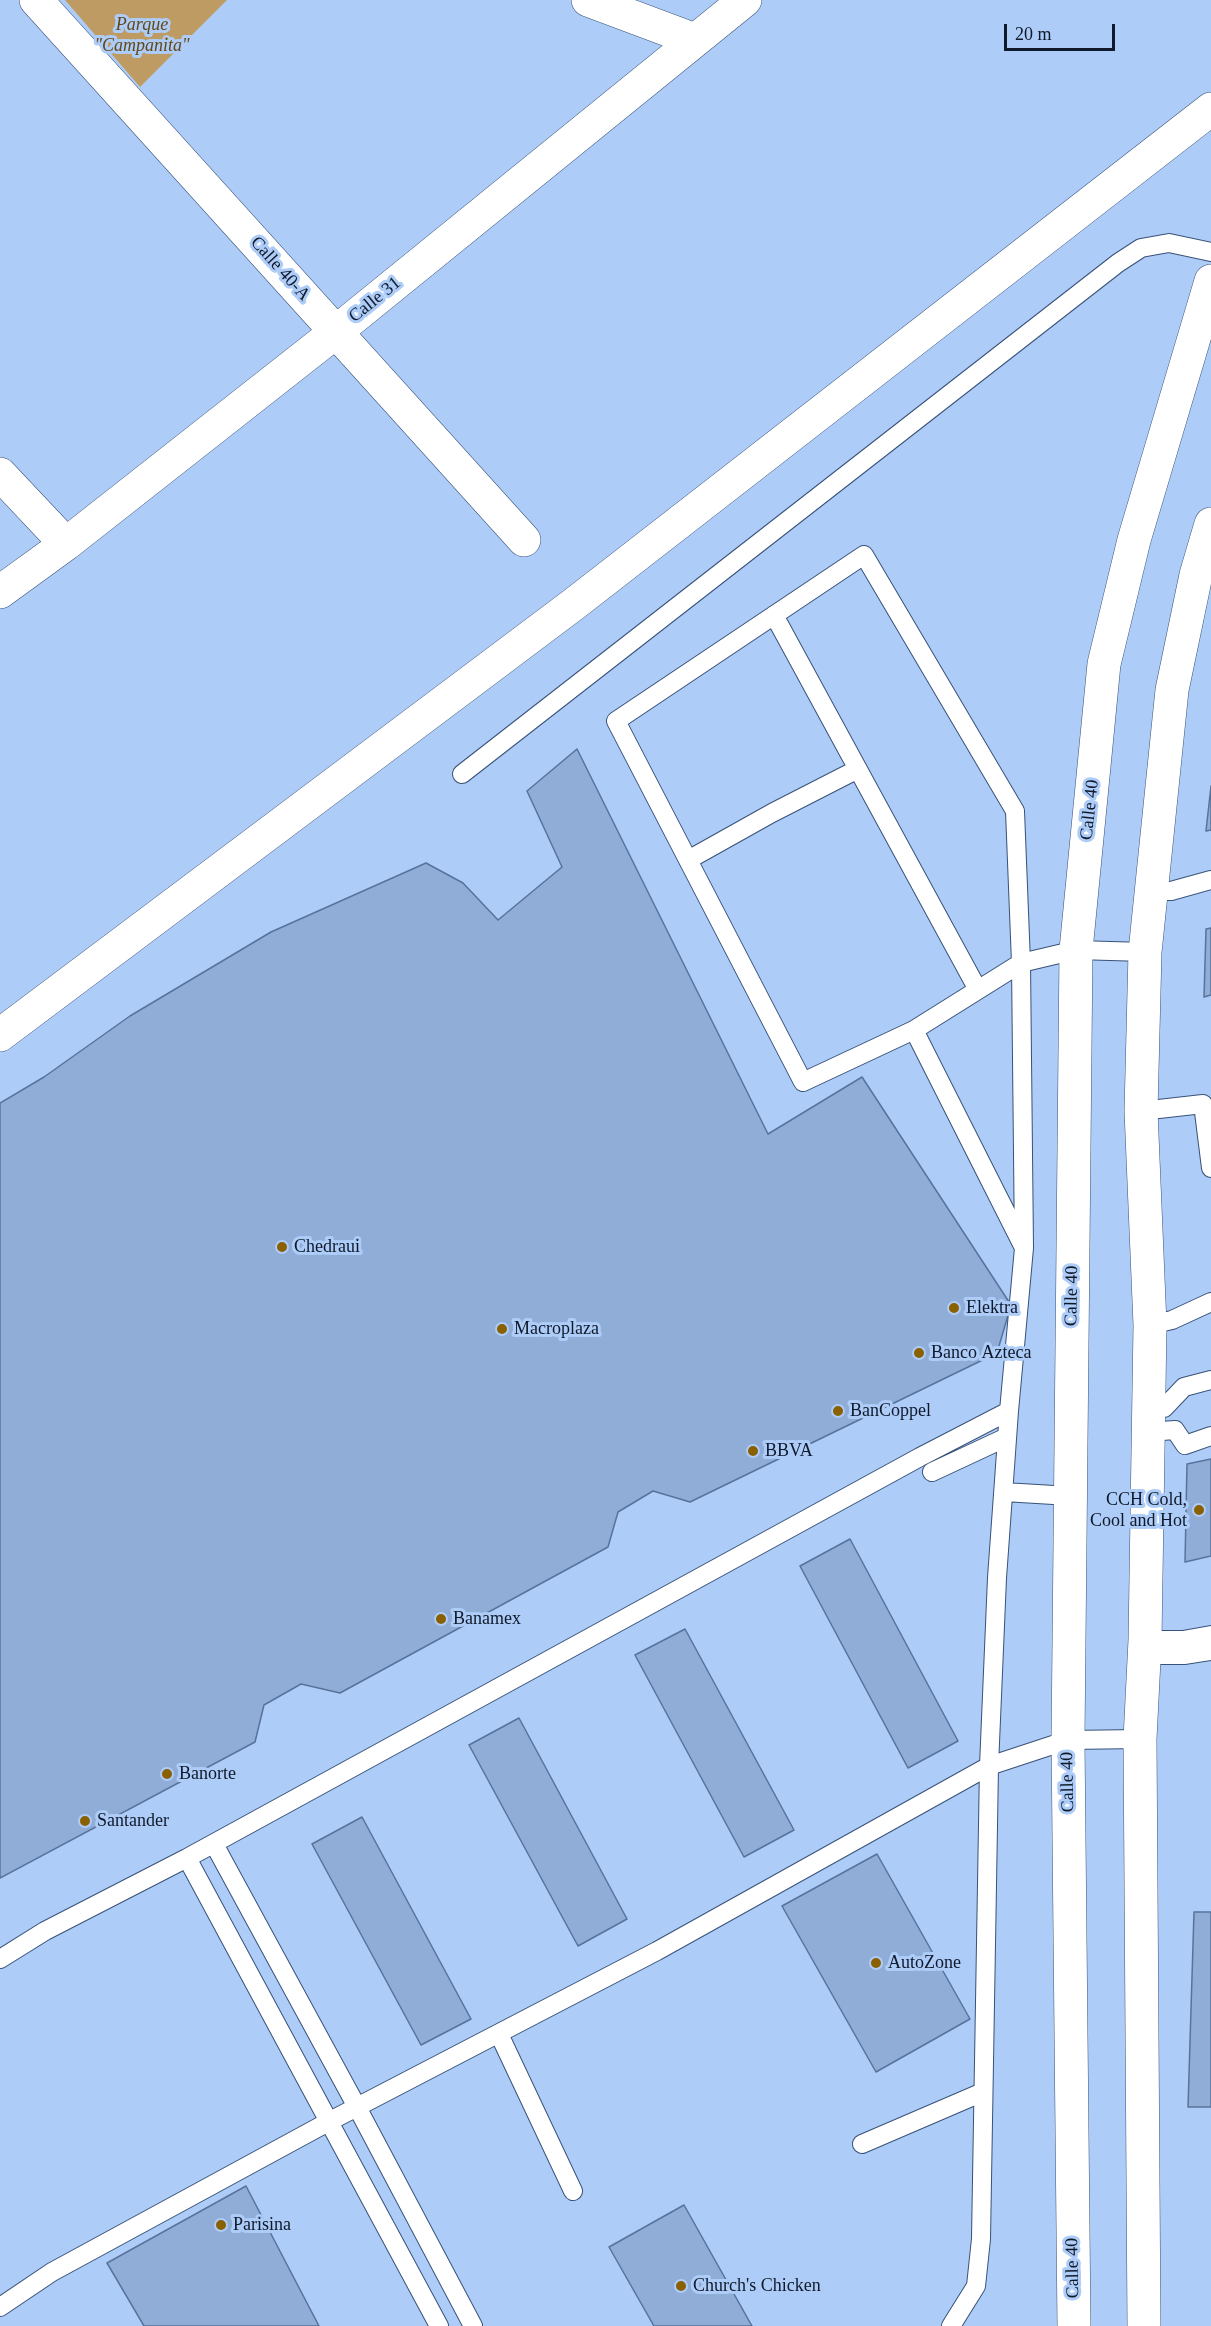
<!DOCTYPE html>
<html>
<head>
<meta charset="utf-8">
<style>
	body { margin:0 }
	#map { position:relative; width:1211px; height:2326px; overflow:hidden; background:#aeccf8; font-family:"Times New Roman",serif }
	canvas { display:block }
	.scale { position:absolute; left:1004px; top:24px; width:111px; height:27px; box-sizing:border-box; border:3px solid #0f1929; border-top:0; padding-left:8px; font-size:18px; line-height:21px; white-space:nowrap; color:#0f1929; -webkit-text-stroke:4px #aeccf8; paint-order:stroke }
</style>
</head>
<body>
<div id="map">
<canvas width="1211" height="2326"></canvas>
<div class="scale">20 m</div>
</div>
<script>
const ctx = document.querySelector('canvas').getContext('2d');
ctx.lineJoin = 'round';
function paint(path, color) {
  ctx.fillStyle = color;
  ctx.fill(path, 'evenodd');
}
function toPath(rows) {
  const path = new Path2D();
  for (const r of rows) {
    path.moveTo(r[0], r[1]);
    for (let i = 2; i < r.length; i += 2) path.lineTo(r[i], r[i + 1]);
  }
  return path;
}
function stroke(path, color, width, dash) {
  ctx.strokeStyle = color;
  ctx.lineWidth = width;
  ctx.lineCap = dash ? 'butt' : 'round';
  ctx.setLineDash(dash || []);
  ctx.stroke(path);
}
function label(font, color, halo, rows, align = 'center') {
  ctx.font = font + ' "Times New Roman",serif';
  ctx.lineWidth = 6;
  ctx.setLineDash([]);
  ctx.textBaseline = 'middle';
  ctx.strokeStyle = halo;
  ctx.fillStyle = color;
  for (const [text, x, y, turn = 0] of rows) {
    ctx.save();
    ctx.translate(x, y);
    ctx.rotate((+turn || 0) * Math.PI / 180);
    ctx.textAlign = isNaN(turn) ? turn : align;
    if (halo) ctx.strokeText(text, 0, 0);
    ctx.fillText(text, 0, 0);
    ctx.restore();
  }
}
const green = toPath([
	[65,0,227,0,140,87]
]);
const building = toPath([
	[577,749,768,1134,862,1077,1011,1305,997,1353,690,1502,653,1491,618,1512,608,1547,340,1693,301,1684,264,1705,255,1742,0,1878,0,1103,44,1077,130,1016,271,932,426,863,463,883,498,920,562,867,527,791,577,749],
	[1211,786,1211,830,1206,831,1211,786],
	[1211,928,1211,995,1204,997,1206,929,1211,928],
	[1211,1459,1211,1556,1185,1562,1187,1464,1211,1459],
	[850,1539,958,1741,908,1768,800,1566,850,1539],
	[685,1629,794,1830,744,1857,635,1655,685,1629],
	[519,1718,627,1919,578,1946,469,1745,519,1718],
	[362,1817,471,2019,421,2045,312,1844,362,1817],
	[877,1854,970,2019,876,2072,782,1906,877,1854],
	[1194,1912,1211,1912,1211,2107,1188,2107,1194,1912],
	[246,2186,319,2326,144,2326,107,2263,246,2186],
	[684,2205,752,2326,654,2326,609,2247,684,2205]
]);
const service = toPath([
	[774,615,978,990],
	[462,774,1118,263,1141,248,1169,243,1211,252],
	[688,860,772,813,858,769],
	[1153,891,1171,891,1211,880],
	[914,1030,1021,963,1076,950,1145,952],
	[1141,1111,1203,1104,1211,1168],
	[1150,1325,1172,1320,1211,1302],
	[1148,1409,1164,1408,1184,1387,1211,1380],
	[1148,1432,1175,1430,1185,1445,1211,1436],
	[932,1472,1007,1437],
	[1004,1492,1070,1496],
	[1145,1640,1183,1640,1211,1635],
	[1144,1655,1184,1655,1211,1651],
	[214,1844,357,2107,473,2326],
	[187,1858,439,2326],
	[0,1959,45,1931,187,1858,920,1457,1009,1411],
	[499,2034,573,2191],
	[862,2144,983,2092],
	[0,2307,52,2272,330,2121,657,1951,989,1766,1068,1740,1140,1739],
	[951,2326,976,2286,981,2239,989,1766,997,1578,1009,1411,1024,1248,1021,963,1015,811,864,555,616,721,803,1082,914,1030,1024,1248]
]);
const minor = toPath([
	[36,0,524,540],
	[588,0,695,40],
	[0,474,66,544],
	[0,592,66,544,337,331,745,0],
	[0,1035,574,604,1211,109]
]);
const secondary = toPath([
	[1074,2326,1068,1740,1076,950,1104,664,1134,540,1211,281],
	[1144,2326,1140,1739,1145,1640,1150,1325,1141,1111,1145,952,1172,690,1196,575,1211,524]
]);
const markers = [
	[282,1247,6,"#8a6001"],
	[954,1308,6,"#8a6001"],
	[502,1329,6,"#8a6001"],
	[919,1353,6,"#8a6001"],
	[838,1411,6,"#8a6001"],
	[753,1451,6,"#8a6001"],
	[1199,1510,6,"#8a6001"],
	[441,1619,6,"#8a6001"],
	[167,1774,6,"#8a6001"],
	[85,1821,6,"#8a6001"],
	[876,1963,6,"#8a6001"],
	[221,2225,6,"#8a6001"],
	[681,2286,6,"#8a6001"]
];
const parkNames = [
	["Parque",142,25],
	["\"Campanita\"",142,46]
];
const streetNames = [
	["Calle 40-A",280,269,48],
	["Calle 31",375,300,-39],
	["Calle 40",1090,810,-84],
	["Calle 40",1072,1296,-89],
	["Calle 40",1068,1782,-91],
	["Calle 40",1073,2268,-91]
];
const poiNames = [
	["Chedraui",294,1247],
	["Elektra",966,1308],
	["Macroplaza",514,1329],
	["Banco Azteca",931,1353],
	["BanCoppel",850,1411],
	["BBVA",765,1451],
	["CCH Cold,",1187,1500,"right"],
	["Cool and Hot",1187,1521,"right"],
	["Banamex",453,1619],
	["Banorte",179,1774],
	["Santander",97,1821],
	["AutoZone",888,1963],
	["Parisina",233,2225],
	["Church's Chicken",693,2286]
];
paint(green, '#be9b62');
paint(building, '#90add8');
stroke(building, '#58739b', 1.5);
stroke(service, '#385278', 20);
stroke(minor, '#385278', 34);
stroke(secondary, '#385278', 34);
stroke(service, '#fff', 18);
stroke(minor, '#fff', 33);
stroke(secondary, '#fff', 33);
for (const [x, y, r, color] of markers) {
  const dot = new Path2D();
  dot.arc(x, y, r, 0, 2 * Math.PI);
  ctx.fillStyle = color;
  ctx.fill(dot);
  stroke(dot, '#aeccf8', 2);
}
label('italic 18px', '#634816', '#aeccf8', parkNames);
label('18px', '#0f1929', '#aeccf8', streetNames);
label('18px', '#0f1929', '#aeccf8', poiNames, 'left');
</script>
</body>
</html>
